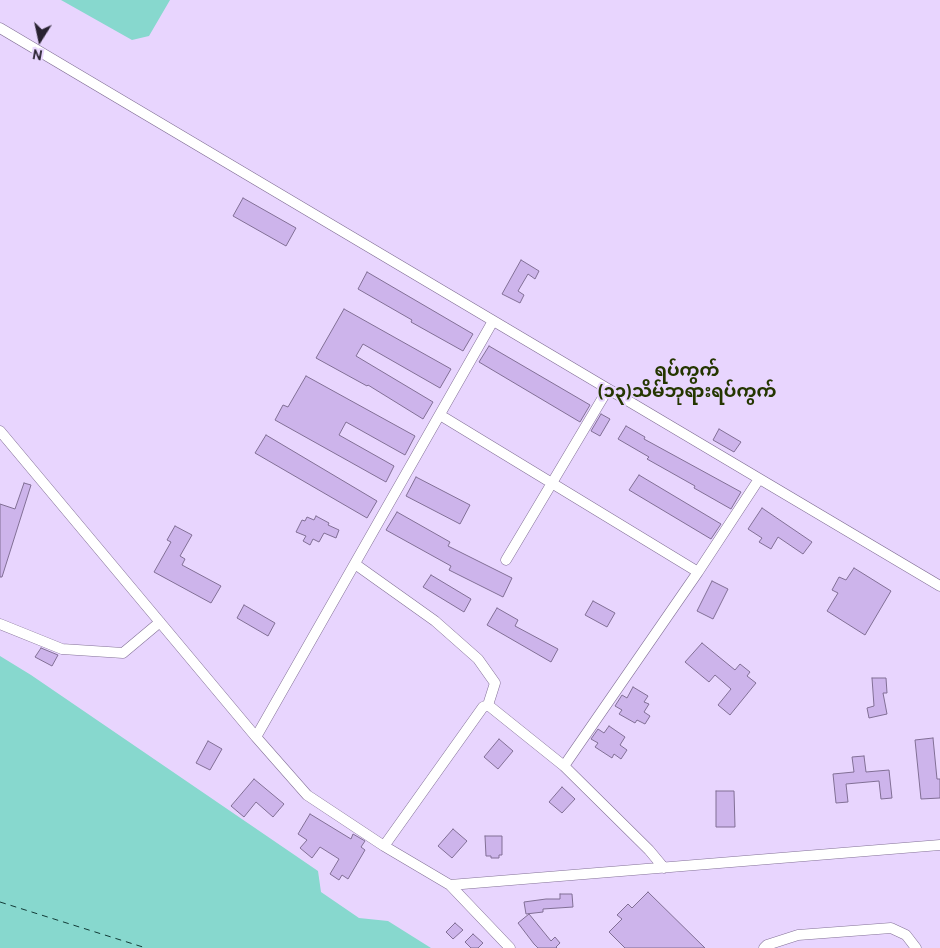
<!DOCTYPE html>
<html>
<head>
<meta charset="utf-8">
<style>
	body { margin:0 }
	#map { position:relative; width:940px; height:948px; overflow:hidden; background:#e8d5fe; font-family:Cabin,sans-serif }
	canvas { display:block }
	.north { position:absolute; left:15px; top:15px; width:50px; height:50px; -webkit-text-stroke:4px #e8d5fe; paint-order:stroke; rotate:190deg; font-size:14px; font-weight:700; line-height:20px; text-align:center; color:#292231 }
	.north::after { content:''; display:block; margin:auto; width:18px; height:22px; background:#292231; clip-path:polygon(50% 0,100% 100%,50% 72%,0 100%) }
</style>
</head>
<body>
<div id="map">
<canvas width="940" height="948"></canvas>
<div class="north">N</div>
</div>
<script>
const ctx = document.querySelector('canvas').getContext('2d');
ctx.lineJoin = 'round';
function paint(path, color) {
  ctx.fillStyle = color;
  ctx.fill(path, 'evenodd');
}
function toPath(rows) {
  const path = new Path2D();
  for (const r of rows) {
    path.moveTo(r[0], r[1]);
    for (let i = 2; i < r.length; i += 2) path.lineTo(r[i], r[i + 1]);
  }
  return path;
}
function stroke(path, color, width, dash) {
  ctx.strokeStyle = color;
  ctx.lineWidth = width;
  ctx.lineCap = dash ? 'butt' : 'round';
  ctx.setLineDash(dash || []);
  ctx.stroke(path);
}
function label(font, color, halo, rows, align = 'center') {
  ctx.font = font + ' Cabin,"Noto Sans Myanmar",sans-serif';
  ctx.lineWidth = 4;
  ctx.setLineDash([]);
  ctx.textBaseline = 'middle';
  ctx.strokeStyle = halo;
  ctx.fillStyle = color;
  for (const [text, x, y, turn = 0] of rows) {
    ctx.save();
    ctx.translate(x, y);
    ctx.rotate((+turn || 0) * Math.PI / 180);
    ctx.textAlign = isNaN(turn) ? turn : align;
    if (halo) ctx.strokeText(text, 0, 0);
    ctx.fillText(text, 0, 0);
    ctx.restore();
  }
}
const water = toPath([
	[61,0,170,0,149,36,132,40],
	[0,656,31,675,318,871,321,892,359,918,388,921,431,948,0,948]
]);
const ferry = toPath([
	[0,902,146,948]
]);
const building = toPath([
	[243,198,296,228,286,246,233,216,243,198],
	[521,260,539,271,535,279,528,274,518,291,524,295,520,303,502,294,521,260],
	[367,272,473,334,463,351,411,322,412,320,358,289,367,272],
	[344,309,451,369,440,388,363,344,356,356,433,402,423,419,368,385,367,386,316,358,344,309],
	[489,346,590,405,580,422,479,362,489,346],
	[306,376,415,436,405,455,346,422,339,435,394,466,386,482,275,420,283,405,288,407,306,376],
	[601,414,610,419,600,436,591,431,601,414],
	[626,426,645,437,644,439,741,492,731,509,694,488,695,486,647,459,649,457,618,439,626,426],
	[719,429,741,442,734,452,713,440,719,429],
	[266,435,377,501,367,518,255,453,266,435],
	[639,475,721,524,711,539,629,490,639,475],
	[416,477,470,505,460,524,406,496,416,477],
	[24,483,31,485,2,577,0,577,0,504,15,509,24,483],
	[762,508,812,542,803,554,778,537,771,549,759,542,762,538,748,529,762,508],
	[397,512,450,542,448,546,512,578,503,597,449,570,451,566,386,530,397,512],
	[316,516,329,523,328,525,339,530,336,538,324,533,319,542,313,539,310,545,303,541,306,536,296,532,302,520,305,521,307,517,314,520,316,516],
	[175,526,192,535,180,556,185,559,182,565,221,586,211,603,154,572,171,542,167,540,175,526],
	[854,568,891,591,865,635,827,611,838,593,832,590,839,577,846,580,854,568],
	[431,575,471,599,464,612,423,587,431,575],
	[712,581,728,589,713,619,697,611,712,581],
	[593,601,615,613,607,627,585,615,593,601],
	[244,605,275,623,268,636,237,618,244,605],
	[497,608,518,620,515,626,558,649,551,662,487,625,497,608],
	[702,643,735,670,740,664,750,672,747,676,756,683,730,715,718,705,731,689,715,675,709,682,685,662,702,643],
	[41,648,58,655,52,666,35,657,41,648],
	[872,678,886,678,887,693,883,693,887,714,869,718,867,708,874,706,872,678],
	[633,687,648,696,644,702,649,704,644,712,650,716,645,724,637,720,635,723,619,714,622,710,615,706,622,695,627,698,633,687],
	[609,726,625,737,620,745,627,750,621,759,614,754,612,758,595,747,598,743,591,739,598,729,604,733,609,726],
	[933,738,937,779,940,779,940,798,921,799,915,740,933,738],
	[499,739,513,751,498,769,484,757,499,739],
	[208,741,222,749,210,770,196,763,208,741],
	[864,756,866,772,889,770,892,798,881,799,879,781,846,784,848,802,836,803,833,774,854,772,852,757,864,756],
	[254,779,284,804,273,817,256,802,244,817,231,806,254,779],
	[562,787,575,799,562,813,549,802,562,787],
	[716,791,734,791,735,827,716,827,716,791],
	[310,814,351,839,353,834,365,841,361,847,365,850,348,879,342,875,339,880,330,874,339,859,320,847,312,858,300,848,307,840,298,834,310,814],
	[453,829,467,841,452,858,438,846,453,829],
	[485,836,502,836,502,855,499,855,499,858,491,858,491,856,486,856,485,836],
	[648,892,705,948,625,948,609,932,622,919,617,915,628,904,632,908,648,892],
	[560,894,572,894,573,907,543,909,543,912,526,914,524,902,546,899,560,899,560,894],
	[529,914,551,941,555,937,560,943,556,947,557,948,538,948,534,944,518,923,529,914],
	[455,923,463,930,453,939,446,932,455,923],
	[473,934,483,943,478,948,471,948,465,942,473,934]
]);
const minor = toPath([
	[0,28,940,586],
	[440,415,698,572],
	[0,431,256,737,307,795,384,846,450,885,510,948],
	[506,560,608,389],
	[355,564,435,621,478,659,495,683,488,705],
	[0,624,62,649,123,653,160,622],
	[256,737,493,321],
	[564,766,698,572,759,479],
	[384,846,483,707,488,705,564,766,649,850,664,868],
	[450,885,940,845],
	[764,948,767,945,798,935,891,928,906,935,916,948]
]);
const quarterNames = [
	["ရပ်ကွက်",687,371],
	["(၁၃)သိမ်ဘုရားရပ်ကွက်",687,392]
];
paint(water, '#87d8ce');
stroke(ferry, '#133b37', 1, [6, 5]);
paint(building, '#cdb4eb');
stroke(building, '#816f95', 1);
stroke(minor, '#837197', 11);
stroke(minor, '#fff', 10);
label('bold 18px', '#253600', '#e8d5fe', quarterNames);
</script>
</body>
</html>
